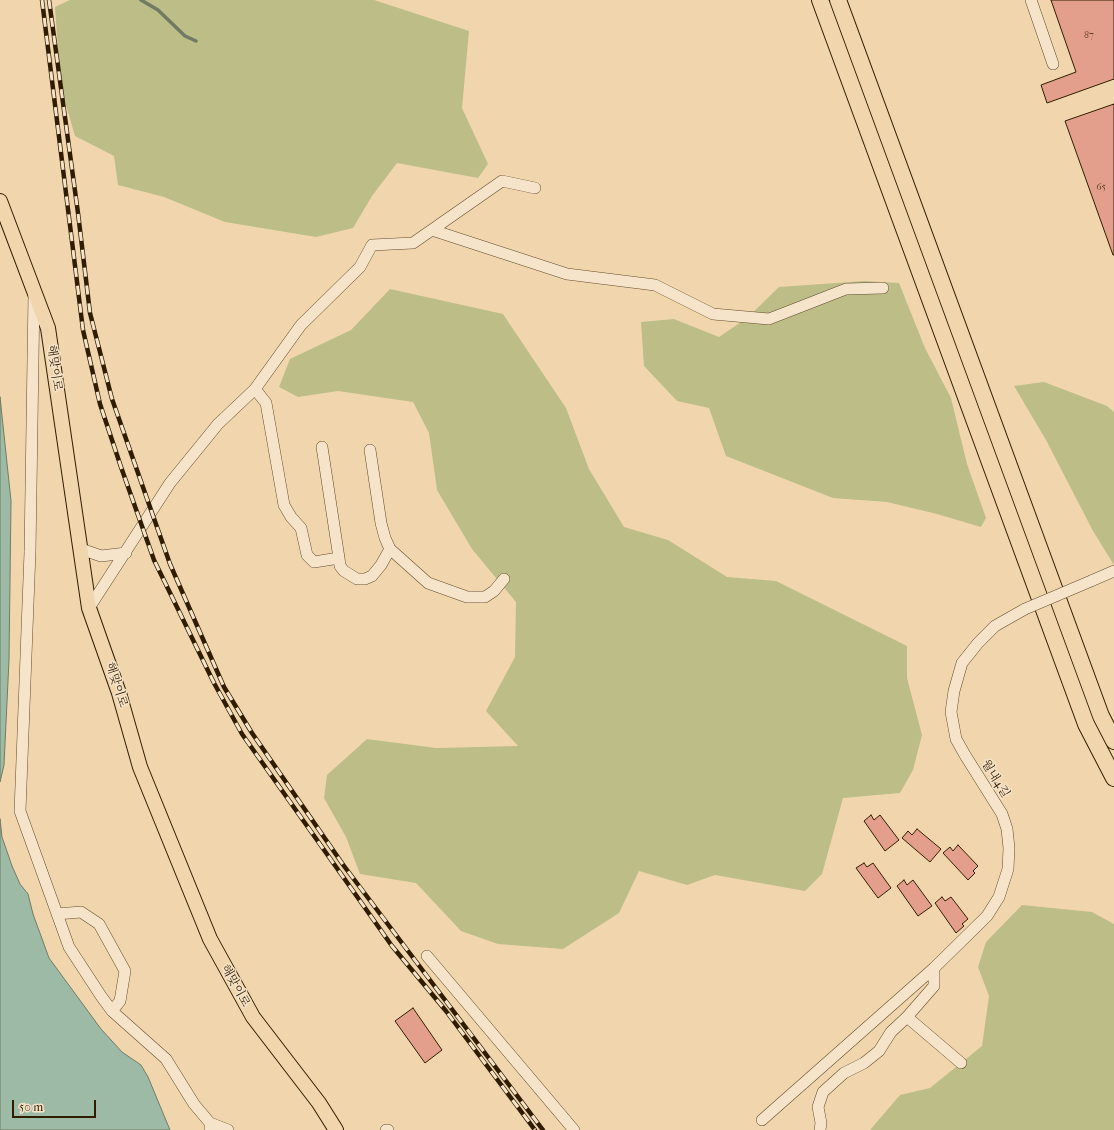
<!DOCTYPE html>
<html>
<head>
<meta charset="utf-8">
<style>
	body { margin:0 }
	#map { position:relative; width:1114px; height:1130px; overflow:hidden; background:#f1d6ad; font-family:"IM FELL French Canon",serif }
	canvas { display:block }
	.scale { position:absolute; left:12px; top:1100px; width:84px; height:18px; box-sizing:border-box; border:2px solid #301d01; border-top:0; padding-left:5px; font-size:12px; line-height:14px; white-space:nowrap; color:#301d01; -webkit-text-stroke:3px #f6e4ca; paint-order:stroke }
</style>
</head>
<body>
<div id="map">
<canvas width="1114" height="1130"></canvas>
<div class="scale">50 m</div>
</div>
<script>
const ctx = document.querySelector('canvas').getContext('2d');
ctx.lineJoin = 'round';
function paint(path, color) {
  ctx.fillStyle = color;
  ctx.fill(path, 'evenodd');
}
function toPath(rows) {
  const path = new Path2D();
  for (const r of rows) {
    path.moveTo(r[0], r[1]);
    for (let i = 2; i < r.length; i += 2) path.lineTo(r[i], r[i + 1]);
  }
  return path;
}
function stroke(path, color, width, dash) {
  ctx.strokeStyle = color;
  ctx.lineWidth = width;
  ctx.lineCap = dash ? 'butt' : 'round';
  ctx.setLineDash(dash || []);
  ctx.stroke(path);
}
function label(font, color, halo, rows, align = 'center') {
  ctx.font = font + ' "IM FELL French Canon","Noto Serif KR",serif';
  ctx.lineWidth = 3;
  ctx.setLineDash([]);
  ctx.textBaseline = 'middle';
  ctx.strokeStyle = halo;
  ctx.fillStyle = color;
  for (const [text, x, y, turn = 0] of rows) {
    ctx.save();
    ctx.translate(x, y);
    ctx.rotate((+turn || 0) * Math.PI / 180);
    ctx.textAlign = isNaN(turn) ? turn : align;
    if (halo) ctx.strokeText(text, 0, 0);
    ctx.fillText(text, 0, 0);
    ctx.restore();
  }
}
const green = toPath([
	[70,0,374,0,469,31,462,108,488,164,478,178,397,163,372,196,353,228,316,237,225,222,164,197,118,185,114,156,75,136,66,105,59,64,55,7],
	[864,281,899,283,925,348,951,398,967,464,986,518,981,527,937,514,887,502,833,498,726,456,709,408,677,401,644,366,641,322,674,319,719,337,747,318,779,287],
	[390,289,503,314,566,408,589,469,624,527,668,540,727,577,776,581,907,646,907,678,922,735,913,770,900,793,843,798,822,874,805,891,715,875,687,885,639,871,619,913,563,949,498,944,461,931,416,883,360,874,346,837,324,798,327,775,367,739,436,748,518,746,486,711,515,657,516,602,472,549,437,490,429,433,413,402,338,391,298,397,279,387,290,359,351,330],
	[1044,382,1107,406,1114,412,1114,565,1093,531,1046,440,1014,386],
	[1022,905,1092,912,1114,924,1114,1130,870,1130,900,1095,930,1088,982,1046,989,996,978,967,986,942]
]);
const water = toPath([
	[0,397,11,501,9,660,4,765,0,782,0,397],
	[0,819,2,837,12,866,20,884,28,894,33,914,49,958,101,1029,122,1052,141,1065,148,1077,170,1130,0,1130,0,819]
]);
const stream = toPath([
	[141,0,158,10,185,36,196,41]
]);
const building = toPath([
	[1051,0,1114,0,1114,79,1047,103,1041,85,1076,72,1051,0],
	[1114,104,1114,255,1113,255,1065,121,1114,104],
	[871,815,874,820,880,815,899,840,885,851,864,821,871,815],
	[917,829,941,849,930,862,902,838,908,831,912,835,917,829],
	[958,845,978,866,973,871,975,873,968,880,943,853,950,847,953,851,958,845],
	[864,863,867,867,873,863,891,888,878,898,856,868,864,863],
	[904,880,907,885,913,880,932,906,918,916,897,886,904,880],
	[942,897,945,901,951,897,968,919,962,924,964,926,956,933,935,903,942,897],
	[413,1008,442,1050,425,1063,395,1021,413,1008]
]);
const minor = toPath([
	[1031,0,1053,64],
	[432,230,567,274,655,285,713,314,769,319,846,289,883,288],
	[34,295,30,552,20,811,69,947,101,996,112,1011,166,1059,194,1104,210,1123,210,1130],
	[255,389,266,403,284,505,291,517,301,528,307,555,314,562,339,558,322,447],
	[81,549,101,556,126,553],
	[390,549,428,583,467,597,485,597,494,591,504,579],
	[339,558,340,566,344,571,357,579,365,579,372,576,381,565,390,549,385,538,381,523,370,450],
	[1091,581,1114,571],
	[89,608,170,483,218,424,255,389,301,325,360,267,372,245,413,243,502,181,535,188],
	[57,914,81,912,99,924,125,971,120,1001,112,1011],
	[427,956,574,1130],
	[907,1017,961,1063],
	[762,1120,934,968,987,916,999,897,1008,869,1009,848,1007,829,1002,814,965,755,956,739,951,712,954,691,962,663,978,643,995,626,1025,609],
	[210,1123,228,1130],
	[386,1130,388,1130],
	[820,1130,821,1123,818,1107,823,1092,844,1073,864,1063,879,1051,891,1032,907,1017,934,986,934,968]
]);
const major = toPath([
	[0,201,48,328,89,608,119,693,140,767,210,939,253,1017,319,1103,336,1130]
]);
const highway = toPath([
	[820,0,1086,724,1114,778],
	[838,0,1101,716,1114,741]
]);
const rail = toPath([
	[42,0,83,330,100,404,121,467,154,560,214,683,242,734,392,946,446,1011,535,1130],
	[49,0,78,213,90,313,112,399,170,564,224,687,252,733,344,866,543,1130]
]);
const minorBridge = toPath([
	[1025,609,1091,581]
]);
const numberNames = [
	["87",1089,36],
	["65",1101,188]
];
const streetNames = [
	["해맞이로",54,368,82],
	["해맞이로",116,685,72],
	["월내4길",995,779,58],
	["해맞이로",235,986,61]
];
paint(green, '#bdbd88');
paint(water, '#9cbaa5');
stroke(water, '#717b63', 1);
stroke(stream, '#717b63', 3.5);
paint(building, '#e39f8b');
stroke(building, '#301d01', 1);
stroke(minor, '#604b2c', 12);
stroke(major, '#301d01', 16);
stroke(highway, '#301d01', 18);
stroke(minor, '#f6e4ca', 11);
stroke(major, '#f1d6ad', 14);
stroke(highway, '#f1d6ad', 16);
stroke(rail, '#301d01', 4.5);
stroke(rail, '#f6e4ca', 3, [9]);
stroke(minorBridge, '#604b2c', 12, []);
stroke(minorBridge, '#f6e4ca', 11);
label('10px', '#5d3e24', null, numberNames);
label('12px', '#301d01', '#f6e4ca', streetNames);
</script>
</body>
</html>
